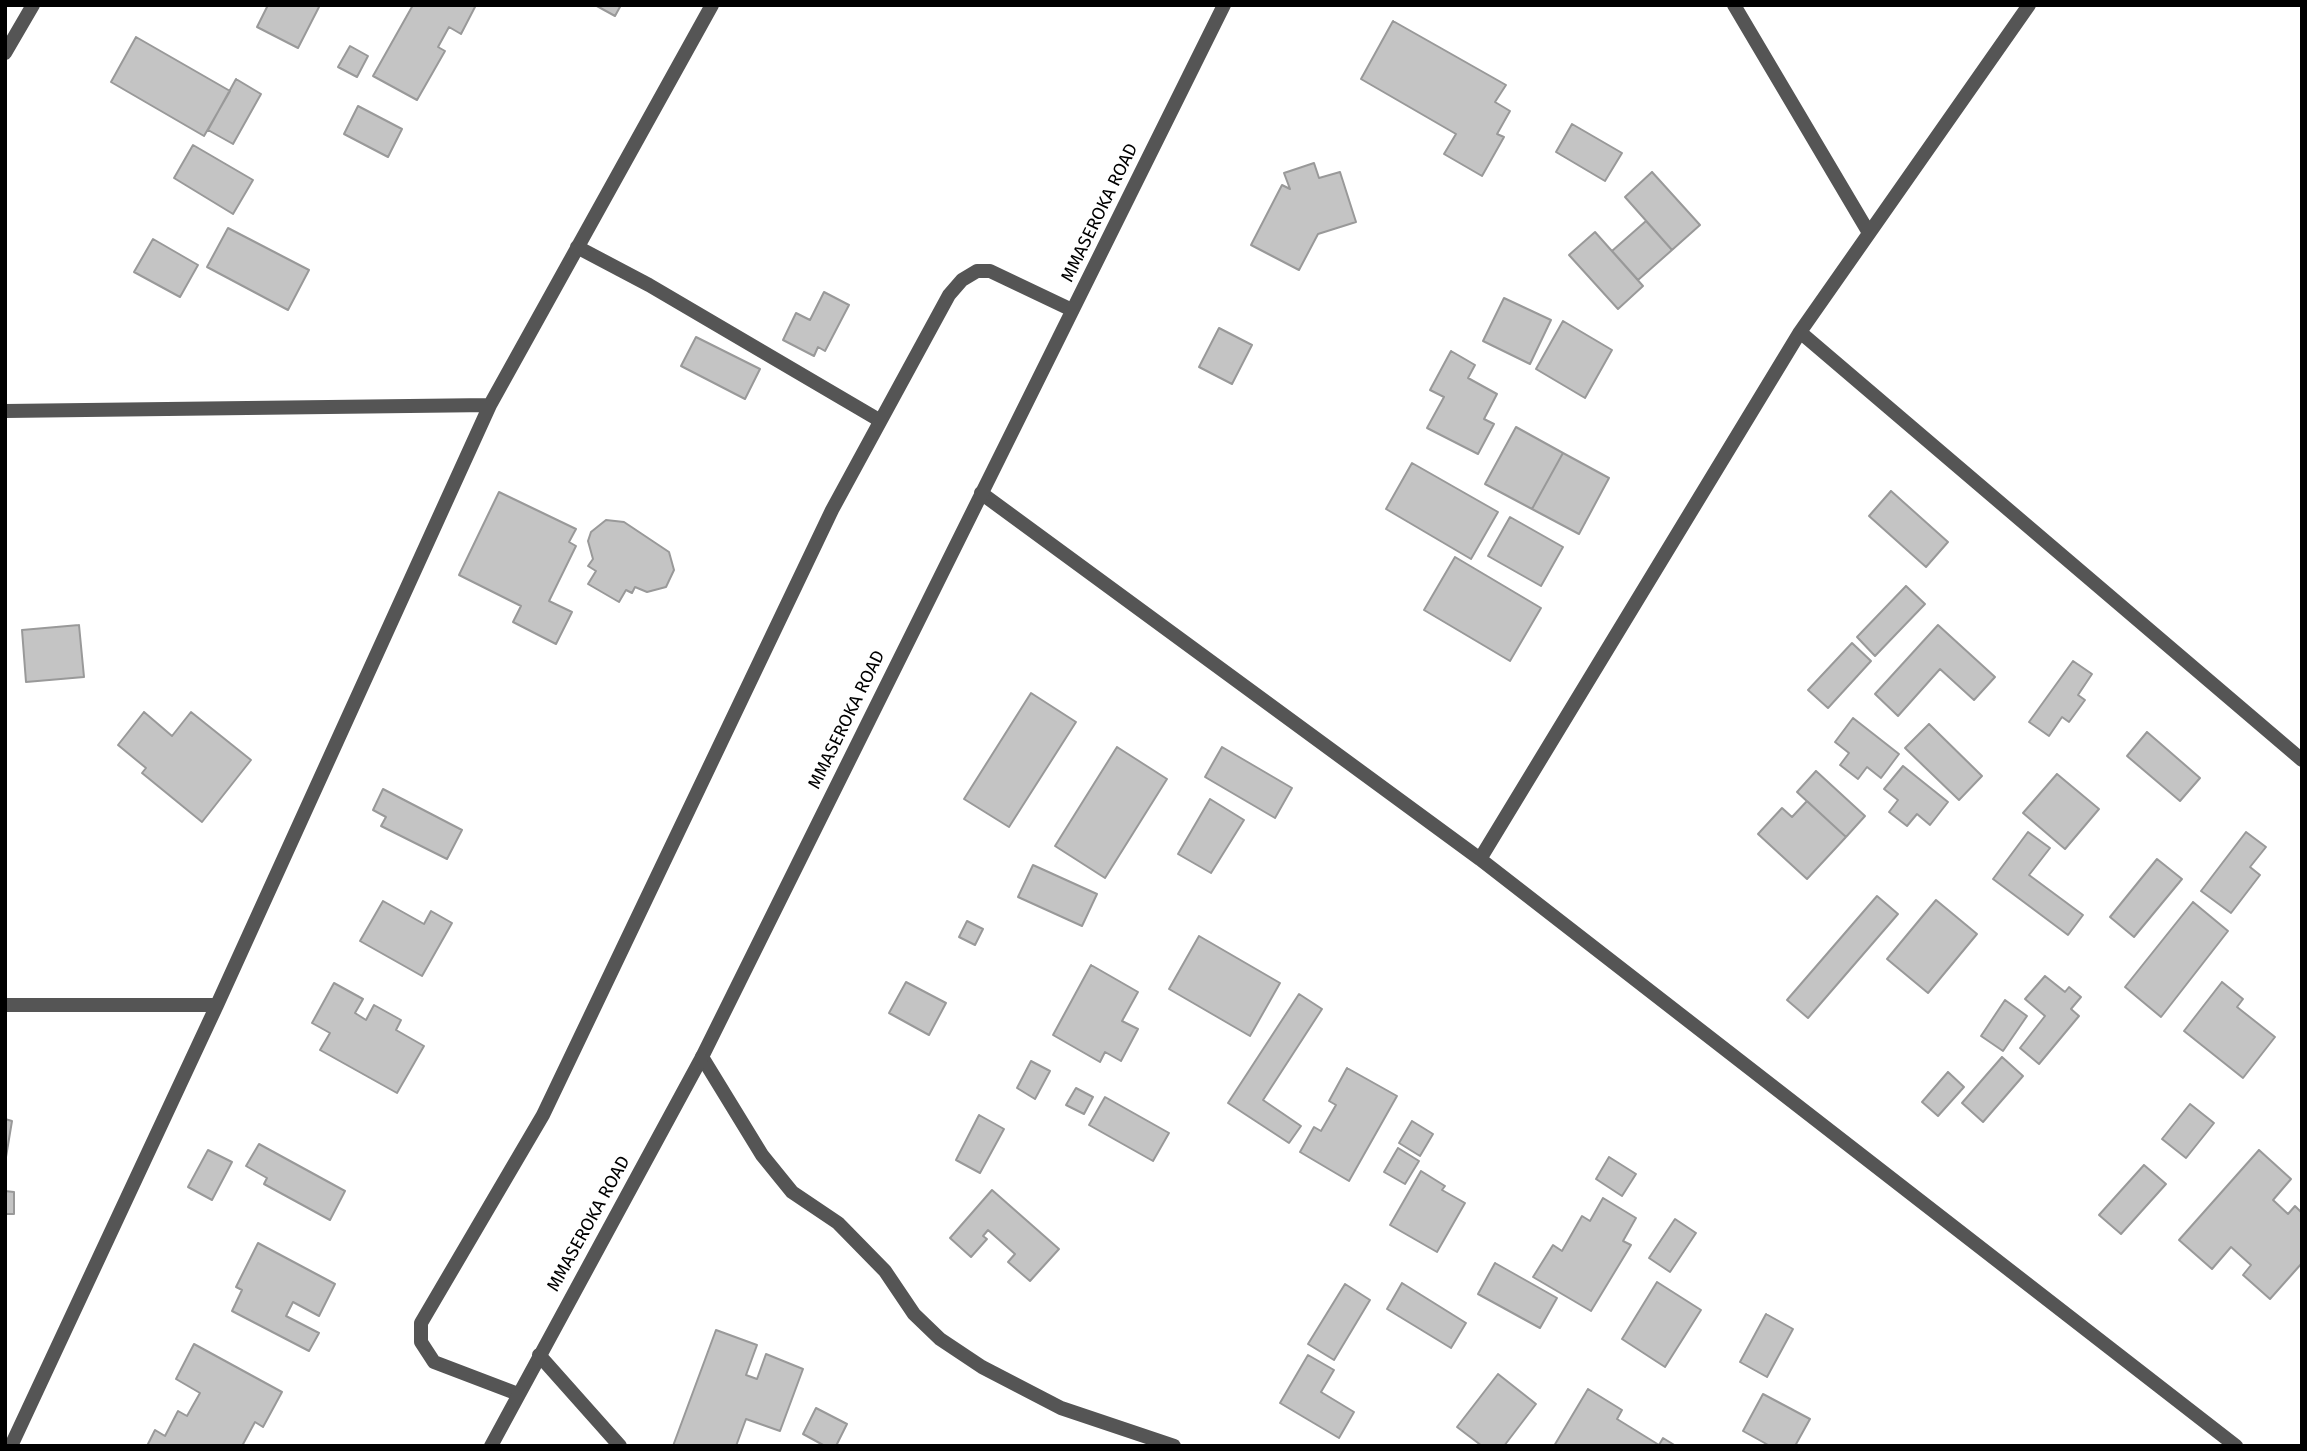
<!DOCTYPE html>
<html>
<head>
<meta charset="utf-8">
<style>
	body { margin:0 }
	#map { position:relative; width:2307px; height:1451px; overflow:hidden; background:#fff; font-family:"Fira Sans",sans-serif }
	canvas { display:block }
	.frame { position:absolute; inset:0; border:7px solid #000; pointer-events:none }
</style>
</head>
<body>
<div id="map">
<canvas width="2307" height="1451"></canvas>
<div class="frame"></div>
</div>
<script>
const ctx = document.querySelector('canvas').getContext('2d');
ctx.lineJoin = 'round';
function paint(path, color) {
  ctx.fillStyle = color;
  ctx.fill(path, 'evenodd');
}
function toPath(rows) {
  const path = new Path2D();
  for (const r of rows) {
    path.moveTo(r[0], r[1]);
    for (let i = 2; i < r.length; i += 2) path.lineTo(r[i], r[i + 1]);
  }
  return path;
}
function stroke(path, color, width, dash) {
  ctx.strokeStyle = color;
  ctx.lineWidth = width;
  ctx.lineCap = dash ? 'butt' : 'round';
  ctx.setLineDash(dash || []);
  ctx.stroke(path);
}
function label(font, color, halo, rows, align = 'center') {
  ctx.font = font + ' "Fira Sans",sans-serif';
  ctx.lineWidth = 5;
  ctx.setLineDash([]);
  ctx.textBaseline = 'middle';
  ctx.strokeStyle = halo;
  ctx.fillStyle = color;
  for (const [text, x, y, turn = 0] of rows) {
    ctx.save();
    ctx.translate(x, y);
    ctx.rotate((+turn || 0) * Math.PI / 180);
    ctx.textAlign = isNaN(turn) ? turn : align;
    if (halo) ctx.strokeText(text, 0, 0);
    ctx.fillText(text, 0, 0);
    ctx.restore();
  }
}
const building = toPath([
	[268,5,320,5,298,48,257,27,268,5],
	[413,5,476,5,461,34,449,27,438,47,445,51,417,100,373,76,413,5],
	[595,5,621,5,615,16,595,5],
	[1393,21,1506,85,1495,102,1510,111,1497,134,1504,137,1482,176,1444,154,1456,134,1361,79,1393,21],
	[136,37,230,91,204,136,111,82,136,37],
	[350,46,368,56,357,77,338,67,350,46],
	[236,79,261,94,233,144,208,130,236,79],
	[358,106,402,129,388,157,344,134,358,106],
	[1572,124,1622,153,1605,181,1556,152,1572,124],
	[193,145,253,180,233,214,174,178,193,145],
	[1314,163,1319,178,1340,172,1356,222,1318,234,1299,270,1251,245,1282,185,1290,189,1284,173,1314,163],
	[1652,172,1700,225,1672,250,1625,197,1652,172],
	[1646,221,1672,250,1638,280,1612,251,1646,221],
	[228,228,309,270,288,310,207,267,228,228],
	[1595,232,1643,286,1618,309,1569,255,1595,232],
	[153,239,198,265,180,297,134,272,153,239],
	[824,292,849,305,825,351,818,347,814,356,783,340,796,313,810,320,824,292],
	[1504,298,1551,320,1530,364,1483,341,1504,298],
	[1563,321,1612,350,1585,398,1536,369,1563,321],
	[1219,328,1252,345,1232,384,1199,367,1219,328],
	[696,337,760,369,745,399,681,366,696,337],
	[1451,351,1475,365,1468,378,1497,394,1484,419,1494,424,1478,454,1427,428,1444,397,1430,390,1451,351],
	[1516,427,1563,453,1532,509,1485,484,1516,427],
	[1563,453,1609,478,1579,534,1532,509,1563,453],
	[1412,463,1498,512,1471,559,1386,509,1412,463],
	[1891,491,1948,542,1926,567,1869,516,1891,491],
	[499,492,576,529,569,542,576,546,549,601,572,612,556,644,513,622,521,606,459,575,499,492],
	[1510,517,1563,547,1541,586,1488,556,1510,517],
	[606,520,624,522,669,552,674,570,666,587,647,592,635,587,632,593,626,590,619,602,588,584,596,571,588,566,593,559,588,541,591,532,606,520],
	[1455,557,1541,608,1510,661,1424,610,1455,557],
	[1906,586,1925,604,1875,656,1857,637,1906,586],
	[79,625,84,677,26,682,22,630,79,625],
	[1938,625,1995,677,1974,700,1940,669,1898,716,1875,694,1938,625],
	[1852,643,1871,661,1828,708,1808,690,1852,643],
	[2073,661,2092,674,2078,695,2085,700,2069,722,2062,717,2049,736,2029,722,2073,661],
	[1031,693,1076,722,1009,827,964,799,1031,693],
	[144,712,172,736,191,712,251,760,202,822,142,773,146,768,118,745,144,712],
	[1853,718,1899,754,1881,778,1867,767,1858,779,1840,765,1849,753,1835,742,1853,718],
	[1929,724,1982,776,1959,800,1905,748,1929,724],
	[2147,732,2200,778,2180,801,2127,756,2147,732],
	[1117,747,1167,779,1105,878,1055,846,1117,747],
	[1222,747,1292,788,1275,818,1205,777,1222,747],
	[1903,766,1948,802,1930,825,1917,814,1907,826,1889,812,1898,800,1884,789,1903,766],
	[1816,771,1865,816,1846,837,1797,792,1816,771],
	[2057,774,2099,809,2065,849,2023,813,2057,774],
	[383,789,462,830,447,859,381,826,386,817,373,810,383,789],
	[1210,799,1244,820,1211,873,1178,854,1210,799],
	[1807,801,1846,837,1807,879,1758,834,1782,808,1792,817,1807,801],
	[2028,832,2050,848,2029,875,2083,915,2068,935,1993,879,2028,832],
	[2246,832,2266,847,2250,867,2260,875,2231,913,2201,891,2246,832],
	[2157,859,2182,879,2134,937,2110,917,2157,859],
	[1033,865,1097,894,1082,926,1018,897,1033,865],
	[1877,896,1898,914,1808,1018,1787,1000,1877,896],
	[1936,900,1977,934,1928,993,1887,959,1936,900],
	[383,901,424,924,431,911,452,923,422,976,360,941,383,901],
	[2193,902,2228,931,2161,1017,2125,987,2193,902],
	[967,921,983,929,975,945,959,937,967,921],
	[1199,936,1280,983,1250,1036,1169,989,1199,936],
	[1091,965,1138,992,1122,1021,1138,1029,1121,1061,1105,1052,1100,1062,1053,1035,1091,965],
	[2045,976,2065,992,2069,987,2081,997,2071,1009,2079,1016,2039,1064,2020,1048,2045,1016,2025,999,2045,976],
	[906,982,946,1003,929,1035,889,1013,906,982],
	[2222,982,2243,999,2237,1007,2275,1037,2243,1078,2184,1031,2222,982],
	[334,983,363,999,355,1013,366,1020,374,1005,401,1020,396,1030,424,1046,397,1093,320,1050,330,1033,312,1023,334,983],
	[1299,994,1322,1009,1263,1100,1301,1126,1289,1143,1228,1103,1299,994],
	[2005,1000,2027,1016,2003,1051,1981,1036,2005,1000],
	[2002,1057,2023,1076,1983,1122,1962,1103,2002,1057],
	[1031,1061,1050,1071,1035,1099,1017,1088,1031,1061],
	[1347,1068,1397,1096,1349,1181,1300,1152,1314,1127,1321,1131,1336,1105,1329,1101,1347,1068],
	[1948,1072,1964,1087,1938,1116,1922,1102,1948,1072],
	[1076,1088,1093,1097,1084,1114,1066,1105,1076,1088],
	[1105,1097,1169,1133,1153,1161,1089,1125,1105,1097],
	[2190,1104,2214,1123,2186,1158,2162,1139,2190,1104],
	[979,1115,1004,1129,980,1173,956,1160,979,1115],
	[5,1119,12,1121,5,1163,5,1119],
	[1412,1121,1433,1134,1420,1156,1399,1143,1412,1121],
	[259,1144,345,1191,330,1220,264,1184,267,1178,246,1166,259,1144],
	[1398,1148,1419,1161,1405,1184,1384,1172,1398,1148],
	[208,1150,232,1162,212,1200,188,1187,208,1150],
	[2259,1150,2291,1179,2273,1200,2288,1214,2295,1206,2302,1213,2302,1263,2270,1299,2243,1275,2251,1265,2231,1247,2212,1269,2179,1240,2259,1150],
	[1609,1157,1636,1174,1622,1196,1596,1179,1609,1157],
	[2144,1165,2166,1184,2121,1234,2099,1215,2144,1165],
	[1421,1171,1445,1186,1442,1190,1465,1203,1437,1252,1390,1225,1421,1171],
	[992,1190,1059,1249,1030,1281,1008,1262,1015,1254,988,1230,983,1236,987,1239,971,1257,950,1238,992,1190],
	[5,1191,14,1192,14,1214,5,1214,5,1191],
	[1603,1198,1636,1218,1623,1241,1631,1245,1591,1311,1533,1277,1553,1245,1562,1251,1582,1216,1590,1221,1603,1198],
	[1675,1219,1696,1233,1670,1272,1649,1258,1675,1219],
	[258,1243,335,1284,319,1316,293,1302,286,1316,319,1333,309,1351,232,1311,242,1290,236,1287,258,1243],
	[1495,1263,1557,1298,1540,1328,1478,1294,1495,1263],
	[1657,1282,1701,1310,1665,1367,1622,1339,1657,1282],
	[1402,1283,1466,1323,1451,1348,1387,1309,1402,1283],
	[1345,1284,1370,1300,1334,1360,1308,1344,1345,1284],
	[1766,1314,1793,1329,1767,1377,1740,1362,1766,1314],
	[716,1330,757,1345,746,1375,757,1379,766,1354,803,1369,780,1431,746,1419,736,1446,673,1446,716,1330],
	[194,1344,282,1392,263,1427,255,1422,242,1446,147,1446,155,1430,165,1436,178,1411,187,1416,200,1393,176,1379,194,1344],
	[1308,1355,1334,1370,1321,1392,1354,1412,1339,1438,1280,1403,1308,1355],
	[1498,1374,1536,1404,1504,1446,1482,1446,1457,1427,1498,1374],
	[1588,1389,1622,1410,1617,1419,1659,1445,1663,1438,1676,1446,1554,1446,1588,1389],
	[1763,1394,1810,1419,1795,1446,1770,1446,1743,1431,1763,1394],
	[816,1408,847,1424,836,1446,825,1446,803,1434,816,1408]
]);
const minor = toPath([
	[1734,5,1869,233],
	[5,53,33,5],
	[577,247,649,285,879,420],
	[1800,332,2302,760],
	[5,411,490,405],
	[981,493,1480,859,2236,1446],
	[1480,859,1800,332,2029,5],
	[5,1005,217,1005],
	[702,1057,762,1155,792,1192,838,1223,885,1271,914,1314,940,1339,982,1367,1061,1408,1174,1446],
	[539,1355,620,1446],
	[518,1394,434,1362,421,1342,421,1323,543,1115,832,510,949,295,962,280,977,271,990,271,1072,310],
	[11,1446,217,1005,490,405,712,5]
]);
const tertiary = toPath([
	[491,1446,702,1057,1224,5]
]);
const streetNames = [
	["MMASEROKA ROAD",1100,213,-64],
	["MMASEROKA ROAD",847,720,-64],
	["MMASEROKA ROAD",589,1224,-61]
];
paint(building, '#c4c4c4');
stroke(building, '#999', 2);
stroke(minor, '#555', 14);
stroke(tertiary, '#555', 14);
label('18px', '#000', '#fff', streetNames);
</script>
</body>
</html>
